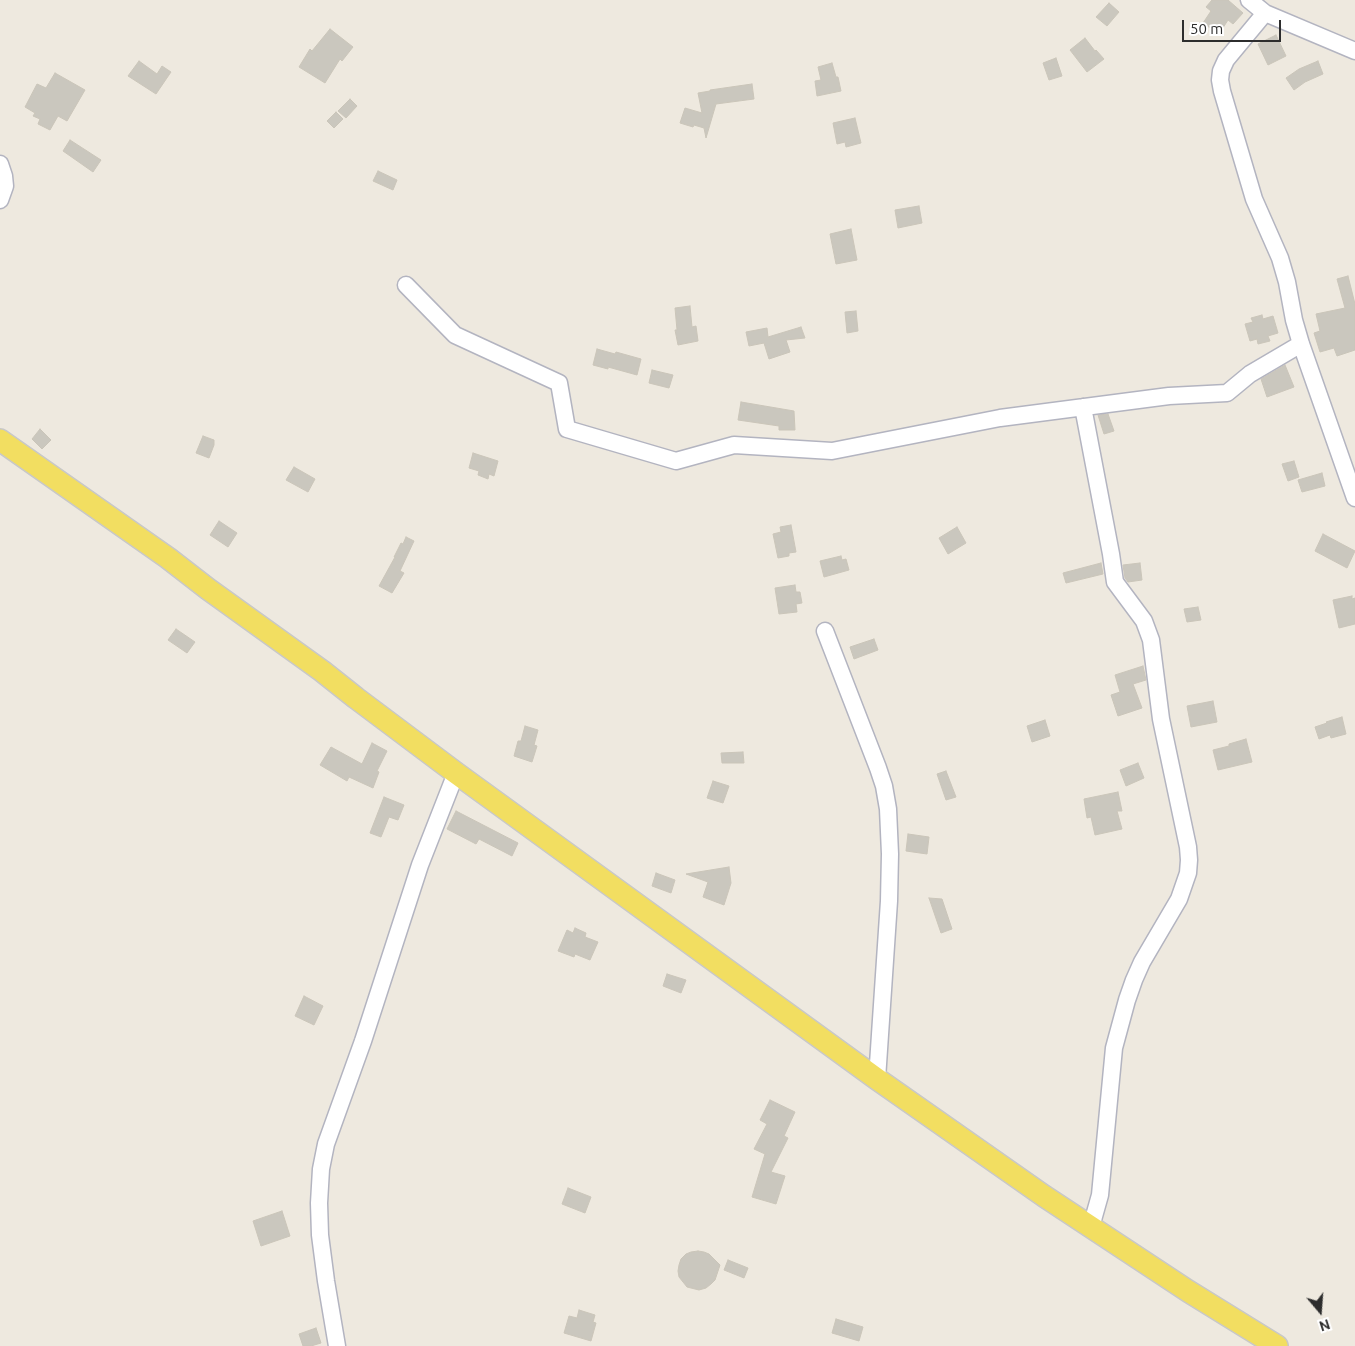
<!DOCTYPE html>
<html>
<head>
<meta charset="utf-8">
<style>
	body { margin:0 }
	#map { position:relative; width:1355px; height:1346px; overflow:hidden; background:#eee9df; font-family:Ubuntu,sans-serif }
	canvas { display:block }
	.north { position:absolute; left:1295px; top:1286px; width:50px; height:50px; -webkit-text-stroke:4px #fff; paint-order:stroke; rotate:162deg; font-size:14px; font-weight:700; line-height:20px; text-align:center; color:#2d2d2d }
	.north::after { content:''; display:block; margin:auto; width:18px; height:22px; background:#2d2d2d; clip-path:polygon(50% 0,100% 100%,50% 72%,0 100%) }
	.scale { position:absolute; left:1182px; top:20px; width:99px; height:22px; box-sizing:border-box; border:2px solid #2d2d2d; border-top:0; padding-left:6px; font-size:15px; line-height:18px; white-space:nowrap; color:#2d2d2d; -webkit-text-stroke:4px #fff; paint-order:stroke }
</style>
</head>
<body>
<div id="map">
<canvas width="1355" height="1346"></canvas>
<div class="north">N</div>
<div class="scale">50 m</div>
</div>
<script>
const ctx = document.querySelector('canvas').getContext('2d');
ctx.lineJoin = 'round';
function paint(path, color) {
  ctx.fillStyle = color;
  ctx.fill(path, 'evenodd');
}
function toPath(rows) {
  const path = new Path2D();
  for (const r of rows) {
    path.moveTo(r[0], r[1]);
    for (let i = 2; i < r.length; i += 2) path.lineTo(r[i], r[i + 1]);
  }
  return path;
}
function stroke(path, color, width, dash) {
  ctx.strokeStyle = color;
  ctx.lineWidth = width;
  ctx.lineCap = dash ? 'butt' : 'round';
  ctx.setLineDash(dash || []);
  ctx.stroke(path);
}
const building = toPath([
	[1212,0,1228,0,1243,13,1233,24,1228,20,1219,34,1203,23,1211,11,1206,7,1212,0],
	[1109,3,1119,12,1107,26,1096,17,1109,3],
	[330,29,353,47,342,61,340,59,325,83,299,67,310,49,312,51,330,29],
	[1276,35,1286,56,1268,65,1258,44,1276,35],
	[1085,38,1095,51,1096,50,1104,59,1087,72,1070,50,1085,38],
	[1056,58,1062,76,1049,80,1043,63,1056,58],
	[139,61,157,74,162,66,171,72,156,94,128,76,139,61],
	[1318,61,1323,74,1305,82,1294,90,1286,78,1299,69,1318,61],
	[832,63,836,77,838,77,841,91,817,96,815,81,821,80,818,67,832,63],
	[55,73,85,90,67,121,58,116,50,130,38,124,40,119,33,116,35,113,25,107,37,84,46,88,55,73],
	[752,84,754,99,716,104,706,138,704,128,694,125,693,127,680,123,685,108,702,113,698,93,710,91,710,90,752,84],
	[350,99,357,106,346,118,338,111,350,99],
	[336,112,343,119,334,128,327,121,336,112],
	[855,118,861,143,846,147,845,142,837,144,833,123,855,118],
	[70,140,101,160,93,172,63,151,70,140],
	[378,171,397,180,393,190,373,181,378,171],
	[919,206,922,223,898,228,895,210,919,206],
	[851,229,857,260,836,264,830,234,851,229],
	[1348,276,1355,304,1355,350,1337,356,1334,348,1320,352,1314,333,1320,331,1316,314,1345,308,1337,279,1348,276],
	[690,306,692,327,696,326,698,341,678,345,675,330,677,330,675,308,690,306],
	[856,311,858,331,847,333,845,312,856,311],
	[1262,315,1263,319,1273,316,1278,333,1268,336,1270,341,1258,344,1257,339,1250,341,1245,324,1253,322,1251,318,1262,315],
	[801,327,805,338,786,340,790,352,769,359,764,343,749,346,746,332,767,328,768,337,801,327],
	[597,349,615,354,616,352,641,359,637,375,608,367,608,369,593,365,597,349],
	[1285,365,1294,387,1267,397,1261,379,1285,365],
	[652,370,673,375,669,388,649,383,652,370],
	[741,402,794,411,795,430,779,430,779,426,738,420,741,402],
	[1108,414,1114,431,1104,434,1098,415,1108,414],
	[40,429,51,440,42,449,32,439,40,429],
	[203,436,214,440,214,445,209,458,196,453,203,436],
	[473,453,498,461,494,476,489,474,488,479,478,475,479,471,469,468,473,453],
	[1294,461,1299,477,1288,481,1282,464,1294,461],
	[294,467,315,479,308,492,286,480,294,467],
	[1322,473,1325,486,1302,492,1298,480,1322,473],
	[219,521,237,533,228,547,210,535,219,521],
	[791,525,796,552,789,553,789,556,778,558,773,534,781,532,780,527,791,525],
	[957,527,966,543,948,554,939,538,957,527],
	[1323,534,1355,551,1347,568,1315,551,1323,534],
	[406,537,414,541,400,571,404,573,392,593,379,586,395,557,394,557,401,543,403,544,406,537],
	[841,556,842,560,846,559,849,570,824,577,820,561,841,556],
	[1101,563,1103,574,1066,583,1063,573,1101,563],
	[1140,563,1142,580,1128,582,1125,578,1123,565,1140,563],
	[795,585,796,592,800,592,802,603,796,604,797,612,779,614,775,588,795,585],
	[1352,596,1352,599,1355,598,1355,624,1339,628,1333,600,1352,596],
	[1198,607,1201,620,1187,622,1184,609,1198,607],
	[176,629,195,642,187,653,168,640,176,629],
	[874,639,878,650,854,659,850,647,874,639],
	[1143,666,1146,680,1133,684,1142,708,1118,716,1111,695,1120,692,1115,675,1143,666],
	[1213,701,1217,722,1191,727,1187,706,1213,701],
	[1342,717,1346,734,1331,738,1330,735,1319,739,1315,727,1327,723,1326,722,1342,717],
	[1045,720,1050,736,1032,742,1027,726,1045,720],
	[525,726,538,730,534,745,537,746,532,762,514,756,518,741,521,741,525,726],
	[1246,739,1252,762,1218,770,1213,750,1229,746,1229,744,1246,739],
	[372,743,387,751,377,771,379,772,373,788,349,777,347,781,320,765,331,747,362,764,372,743],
	[743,752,744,763,722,763,721,753,743,752],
	[1138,763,1144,778,1126,786,1120,770,1138,763],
	[946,771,956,797,946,800,937,774,946,771],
	[713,781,729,786,723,803,707,798,713,781],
	[1118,792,1122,811,1117,811,1122,829,1095,835,1091,817,1087,818,1084,799,1118,792],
	[384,797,404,805,398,820,389,817,381,837,370,833,384,797],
	[456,811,518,843,512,856,479,839,476,844,447,829,456,811],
	[908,834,929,837,927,854,906,851,908,834],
	[729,867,731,883,724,905,703,897,708,882,686,874,729,867],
	[656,873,675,880,671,893,652,886,656,873],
	[929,898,942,899,952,929,941,933,929,898],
	[575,928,586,933,585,937,598,942,590,960,575,954,574,957,558,951,567,930,573,933,575,928],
	[667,974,686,980,681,993,663,986,667,974],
	[304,996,323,1006,314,1025,295,1016,304,996],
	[770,1100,795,1112,784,1136,788,1138,771,1172,785,1176,776,1204,752,1197,765,1154,754,1149,767,1124,760,1120,770,1100],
	[568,1188,591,1197,585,1213,562,1204,568,1188],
	[282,1211,290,1236,261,1246,253,1221,282,1211],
	[698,1251,704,1252,709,1254,720,1265,715,1280,711,1284,706,1288,699,1290,687,1287,679,1277,678,1271,679,1265,681,1259,686,1254,691,1252,698,1251],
	[728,1260,748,1268,744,1278,724,1270,728,1260],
	[579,1310,595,1315,593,1322,596,1323,591,1341,564,1333,569,1316,577,1318,579,1310],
	[836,1319,863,1327,859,1341,832,1333,836,1319],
	[316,1328,321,1343,311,1346,303,1346,299,1334,316,1328]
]);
const minor = toPath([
	[1249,0,1265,13,1355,51],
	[1265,13,1226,60,1221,71,1220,80,1222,91,1254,199,1280,258,1287,282,1294,320,1301,344,1355,498],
	[0,164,4,176,5,186,0,200],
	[406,285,455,335,559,383,567,429,676,461,734,445,832,451,1000,418,1169,396,1227,393,1250,374,1301,344],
	[1083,407,1111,554,1115,582,1144,621,1151,640,1161,719,1188,847,1189,860,1188,873,1179,899,1142,962,1134,980,1127,1000,1114,1048,1100,1195,1091,1227],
	[825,631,878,768,884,786,888,809,890,854,889,901,877,1079],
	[337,1346,326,1281,320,1235,319,1203,321,1169,326,1144,363,1041,420,865,456,773]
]);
const major = toPath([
	[0,440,168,558,208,589,322,671,356,698,456,773,877,1079,1044,1196,1188,1291,1277,1346]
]);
paint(building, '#cac7be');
stroke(building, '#cac5b9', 1);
stroke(minor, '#b3b4c0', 19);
stroke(major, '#c8c8c8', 24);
stroke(minor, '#fff', 16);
stroke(major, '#f2de61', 21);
</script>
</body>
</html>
